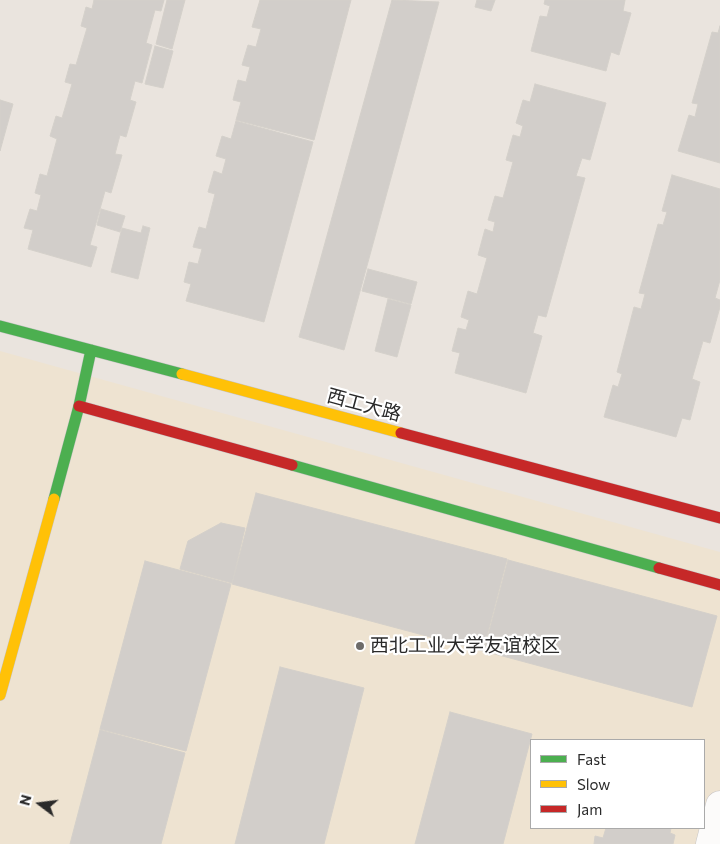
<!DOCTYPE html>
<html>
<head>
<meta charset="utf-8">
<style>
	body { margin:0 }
	#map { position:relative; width:720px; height:844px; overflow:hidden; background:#eae4de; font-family:Commissioner,sans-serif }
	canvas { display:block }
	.legend { position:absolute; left:530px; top:739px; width:175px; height:90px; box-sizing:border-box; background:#fff; border:1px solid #aaa; margin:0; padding:6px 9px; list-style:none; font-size:15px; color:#2a2a2a }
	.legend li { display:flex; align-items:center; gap:10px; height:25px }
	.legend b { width:25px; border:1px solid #aaa }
	.north { position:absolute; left:15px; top:779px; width:50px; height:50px; -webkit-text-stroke:4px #fff; paint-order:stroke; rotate:285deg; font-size:14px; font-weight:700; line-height:20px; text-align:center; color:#2a2a2a }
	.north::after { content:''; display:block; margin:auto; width:18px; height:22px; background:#2a2a2a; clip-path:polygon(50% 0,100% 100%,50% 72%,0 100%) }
</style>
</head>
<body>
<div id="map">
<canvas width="720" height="844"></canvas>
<ul class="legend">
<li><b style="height:6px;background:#4caf50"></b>Fast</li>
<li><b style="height:6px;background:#ffc107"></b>Slow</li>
<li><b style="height:6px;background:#c62828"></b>Jam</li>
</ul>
<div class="north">N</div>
</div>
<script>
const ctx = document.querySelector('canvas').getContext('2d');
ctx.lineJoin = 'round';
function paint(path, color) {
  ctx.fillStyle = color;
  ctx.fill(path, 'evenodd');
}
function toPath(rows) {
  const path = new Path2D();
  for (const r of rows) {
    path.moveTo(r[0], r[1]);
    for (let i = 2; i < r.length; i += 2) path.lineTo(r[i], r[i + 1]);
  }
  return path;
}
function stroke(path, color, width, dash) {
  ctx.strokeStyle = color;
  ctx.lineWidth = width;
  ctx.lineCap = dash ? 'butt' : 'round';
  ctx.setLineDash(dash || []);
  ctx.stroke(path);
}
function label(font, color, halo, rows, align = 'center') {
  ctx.font = font + ' Commissioner,"Noto Sans SC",sans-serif';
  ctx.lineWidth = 4.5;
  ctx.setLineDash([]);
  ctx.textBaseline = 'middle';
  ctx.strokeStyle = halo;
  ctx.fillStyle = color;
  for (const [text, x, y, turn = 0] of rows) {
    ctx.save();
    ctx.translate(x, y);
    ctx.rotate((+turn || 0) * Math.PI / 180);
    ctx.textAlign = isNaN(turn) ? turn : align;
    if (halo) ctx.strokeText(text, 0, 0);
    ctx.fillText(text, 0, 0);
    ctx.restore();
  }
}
const education = toPath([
	[0,351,720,552,720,844,0,844],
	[531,740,704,740,704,828,531,828]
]);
const building = toPath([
	[94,0,164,0,161,11,155,10,146,43,152,45,142,83,135,81,130,100,136,102,126,137,120,135,115,154,122,155,111,193,105,191,90,245,97,247,91,267,28,249,33,230,24,228,30,209,37,211,41,195,35,193,40,174,47,176,57,139,50,136,56,116,62,118,72,84,65,82,70,64,76,65,87,28,81,26,86,7,92,9,94,0],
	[167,0,185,0,172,49,156,44,167,0],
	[260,0,351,0,314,140,236,120,241,102,233,100,238,80,246,82,250,67,242,65,248,45,256,47,261,29,252,27,260,0],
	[392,0,439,2,344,350,299,337,392,0],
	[477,0,495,0,491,11,475,7,477,0],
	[545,0,625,0,623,11,631,13,619,55,611,52,606,71,531,51,540,16,547,17,550,6,544,4,545,0],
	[720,26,720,163,678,151,689,115,695,117,698,104,692,103,712,32,718,33,720,26],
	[155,46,173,51,163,88,145,84,155,46],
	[535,84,606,103,590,160,582,158,576,176,585,178,546,317,538,315,533,333,542,336,526,393,455,373,460,353,452,351,458,328,466,330,469,320,461,317,468,291,477,294,487,258,478,255,485,229,493,232,495,222,488,220,495,196,503,198,513,162,506,160,513,135,520,137,523,126,516,123,523,100,530,102,535,84],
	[0,100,13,104,0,151,0,100],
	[236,121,313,142,264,322,186,301,191,284,184,282,189,262,198,264,202,249,193,247,199,227,206,229,215,194,208,192,214,171,222,174,226,159,216,156,222,136,231,139,236,121],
	[672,175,720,189,720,280,715,298,720,300,720,307,710,343,703,341,692,379,700,382,690,420,682,418,676,437,604,417,613,385,618,387,622,374,617,372,634,307,641,309,645,294,639,293,658,224,663,225,667,212,662,211,672,175],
	[101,209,125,216,120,232,97,225,101,209],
	[143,226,150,228,138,279,111,272,122,228,141,233,143,226],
	[368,269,417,282,411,304,362,291,368,269],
	[388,299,411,305,397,357,375,351,388,299],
	[256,493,507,559,483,651,232,584,256,493],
	[221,523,245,528,232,583,180,569,188,541,221,523],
	[508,560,717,616,692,707,484,651,508,560],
	[145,561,231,584,186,751,100,729,145,561],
	[280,667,364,688,324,844,235,844,280,667],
	[450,712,532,734,503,844,415,844,450,712],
	[100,730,185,753,161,844,70,844,100,730],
	[606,828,671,828,670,833,675,835,673,844,594,844,595,836,603,838,606,828]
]);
const street = toPath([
	[710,844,720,805]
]);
const fast = toPath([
	[0,326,182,374],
	[292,465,659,568],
	[54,499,79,406,91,350]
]);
const slow = toPath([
	[182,374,401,433],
	[0,695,54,499]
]);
const jam = toPath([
	[79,406,292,465],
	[401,433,720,518],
	[659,568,720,585]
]);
const markers = [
	[360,646,5,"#6d6b69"]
];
const streetNames = [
	["西工大路",364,405,15]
];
const poiNames = [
	["西北工业大学友谊校区",370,646]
];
paint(education, '#eee3d1');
paint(building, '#d2ceca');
stroke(building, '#d4d0ca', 1);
stroke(street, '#c6c4c5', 29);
stroke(fast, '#c6c4c5', 12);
stroke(slow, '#c6c4c5', 12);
stroke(jam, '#c6c4c5', 12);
stroke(street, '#fcfbfa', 28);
stroke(fast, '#4caf50', 11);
stroke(slow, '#ffc107', 11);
stroke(jam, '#c62828', 11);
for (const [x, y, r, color] of markers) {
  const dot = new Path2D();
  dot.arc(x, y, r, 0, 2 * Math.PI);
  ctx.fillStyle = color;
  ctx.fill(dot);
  stroke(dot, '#fff', 2);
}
label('19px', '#2a2a2a', '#fff', streetNames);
label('19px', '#2a2a2a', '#fff', poiNames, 'left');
</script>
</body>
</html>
